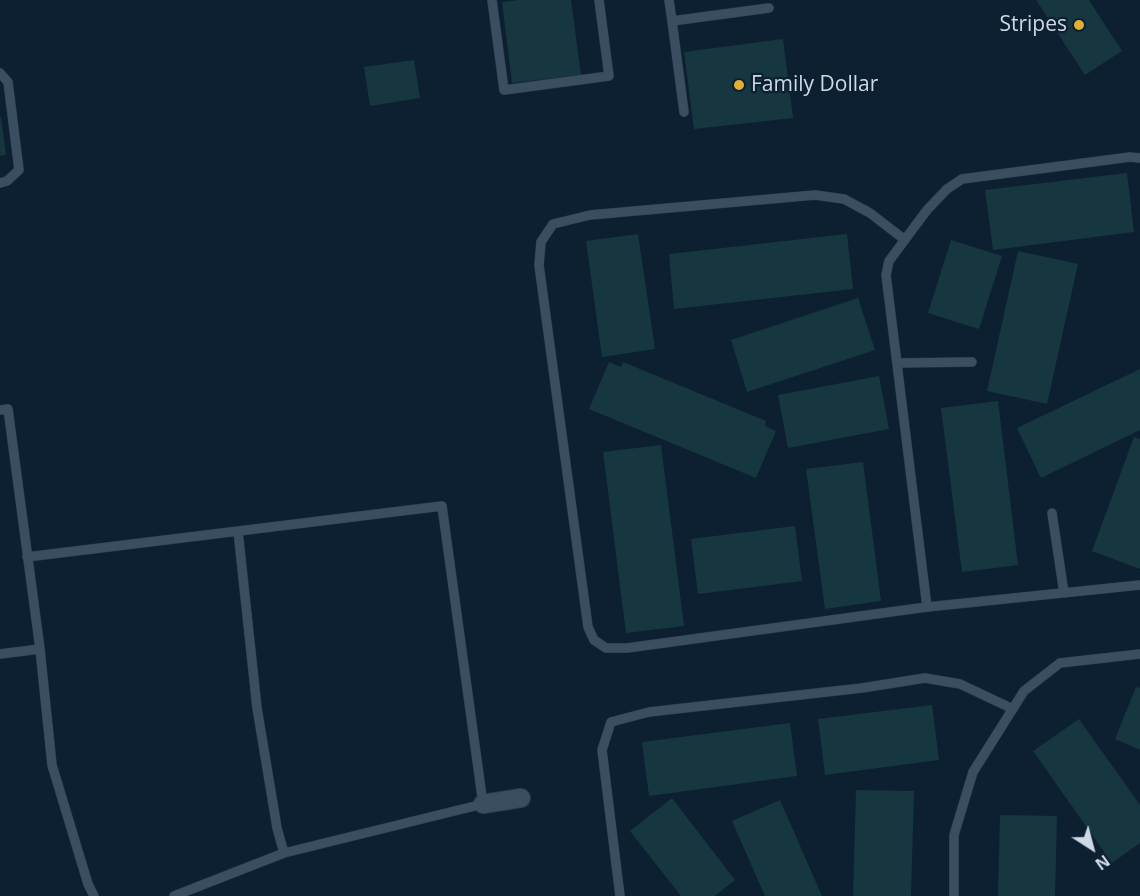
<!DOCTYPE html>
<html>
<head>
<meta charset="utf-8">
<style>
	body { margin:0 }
	#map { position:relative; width:1140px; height:896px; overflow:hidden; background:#0d2031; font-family:"Open Sans",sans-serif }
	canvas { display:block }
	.north { position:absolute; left:1062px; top:818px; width:60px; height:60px; -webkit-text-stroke:4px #0d2031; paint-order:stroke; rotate:144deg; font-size:16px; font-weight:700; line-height:24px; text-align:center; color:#cdd9e5 }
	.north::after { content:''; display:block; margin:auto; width:21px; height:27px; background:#cdd9e5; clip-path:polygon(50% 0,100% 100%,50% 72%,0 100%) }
</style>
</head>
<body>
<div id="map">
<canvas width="1140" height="896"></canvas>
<div class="north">N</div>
</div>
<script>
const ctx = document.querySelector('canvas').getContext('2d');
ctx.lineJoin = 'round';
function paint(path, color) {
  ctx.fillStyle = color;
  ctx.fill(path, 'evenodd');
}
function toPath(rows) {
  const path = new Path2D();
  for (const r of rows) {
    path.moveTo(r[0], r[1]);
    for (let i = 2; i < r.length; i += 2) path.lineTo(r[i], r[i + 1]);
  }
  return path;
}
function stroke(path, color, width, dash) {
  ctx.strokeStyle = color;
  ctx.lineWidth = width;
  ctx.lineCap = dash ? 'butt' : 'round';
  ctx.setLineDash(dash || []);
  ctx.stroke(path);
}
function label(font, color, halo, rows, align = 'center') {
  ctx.font = font + ' "Open Sans",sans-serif';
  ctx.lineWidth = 4.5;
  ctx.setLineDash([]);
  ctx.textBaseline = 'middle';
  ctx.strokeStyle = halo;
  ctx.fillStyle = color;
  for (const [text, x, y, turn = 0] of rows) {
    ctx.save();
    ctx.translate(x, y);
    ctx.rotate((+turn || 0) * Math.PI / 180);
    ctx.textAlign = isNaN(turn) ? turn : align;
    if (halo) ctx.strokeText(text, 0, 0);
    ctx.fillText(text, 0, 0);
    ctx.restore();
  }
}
const building = toPath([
	[519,0,571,0,581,75,512,83,502,2],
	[1036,0,1089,0,1122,51,1085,75],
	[783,39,793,118,694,129,684,52],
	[414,60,420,98,370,106,364,67],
	[0,117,1,117,6,155,0,156],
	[1127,173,1134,232,993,250,985,190],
	[638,234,655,349,602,357,586,241],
	[847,234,853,289,674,309,669,254],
	[951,240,1002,256,979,329,928,313],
	[1018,251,1078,264,1047,404,987,391],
	[858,298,875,350,747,392,731,340],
	[609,362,621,367,623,362,766,421,765,426,776,431,756,478,589,409],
	[1140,369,1140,430,1041,478,1017,428],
	[879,376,889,429,788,448,778,395],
	[998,401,1018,565,962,572,941,408],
	[1134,437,1140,439,1140,569,1092,551],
	[661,445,684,626,626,633,603,452],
	[863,462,881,601,825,609,806,469],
	[795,526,802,581,698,594,691,539],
	[1136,687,1140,688,1140,750,1115,739],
	[932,705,939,760,825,775,818,719],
	[1079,719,1140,805,1140,843,1112,863,1033,751],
	[790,723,797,776,649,796,642,742],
	[856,790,914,791,911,896,853,896],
	[672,798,735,880,715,896,681,896,630,831],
	[780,800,822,896,765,896,732,821],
	[1000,815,1057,816,1055,896,998,896]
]);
const lane = toPath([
	[492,0,504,90,609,76,599,0],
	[669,0,672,21,769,8],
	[672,21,684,112],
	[0,73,8,82,19,170,7,181,0,183],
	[905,240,870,213,844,199,815,195,590,215,553,224,541,242,539,265,588,627,594,640,606,648,627,648,927,607,1140,585],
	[897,363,972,362],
	[0,410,8,409,40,649,0,654],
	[1052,513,1064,593],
	[238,531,257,708,277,828,284,853],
	[27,557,442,506,483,804,284,853,174,896],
	[927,607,889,299,886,275,889,261,927,210,947,189,962,179,1130,157,1140,158],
	[40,649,52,765,88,884,94,896],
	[620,896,602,750,611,722,649,712,862,688,925,678,960,684,1013,709],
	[954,896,954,835,973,772,1024,691,1060,663,1140,654]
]);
const street = toPath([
	[483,804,521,798]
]);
const markers = [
	[1079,25,6,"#e1af34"],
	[739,85,6,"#e1af34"]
];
const poiNames = [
	["Stripes",1067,25],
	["Family Dollar",751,85,"left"]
];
paint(building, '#16373f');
stroke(lane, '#313b49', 10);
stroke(street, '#313b49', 20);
stroke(lane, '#3a4e61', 9);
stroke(street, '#3a4e61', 18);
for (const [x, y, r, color] of markers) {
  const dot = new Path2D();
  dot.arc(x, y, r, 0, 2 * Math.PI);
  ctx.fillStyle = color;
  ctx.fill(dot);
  stroke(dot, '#0d2031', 2);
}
label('21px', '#cdd9e5', '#0d2031', poiNames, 'right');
</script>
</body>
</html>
